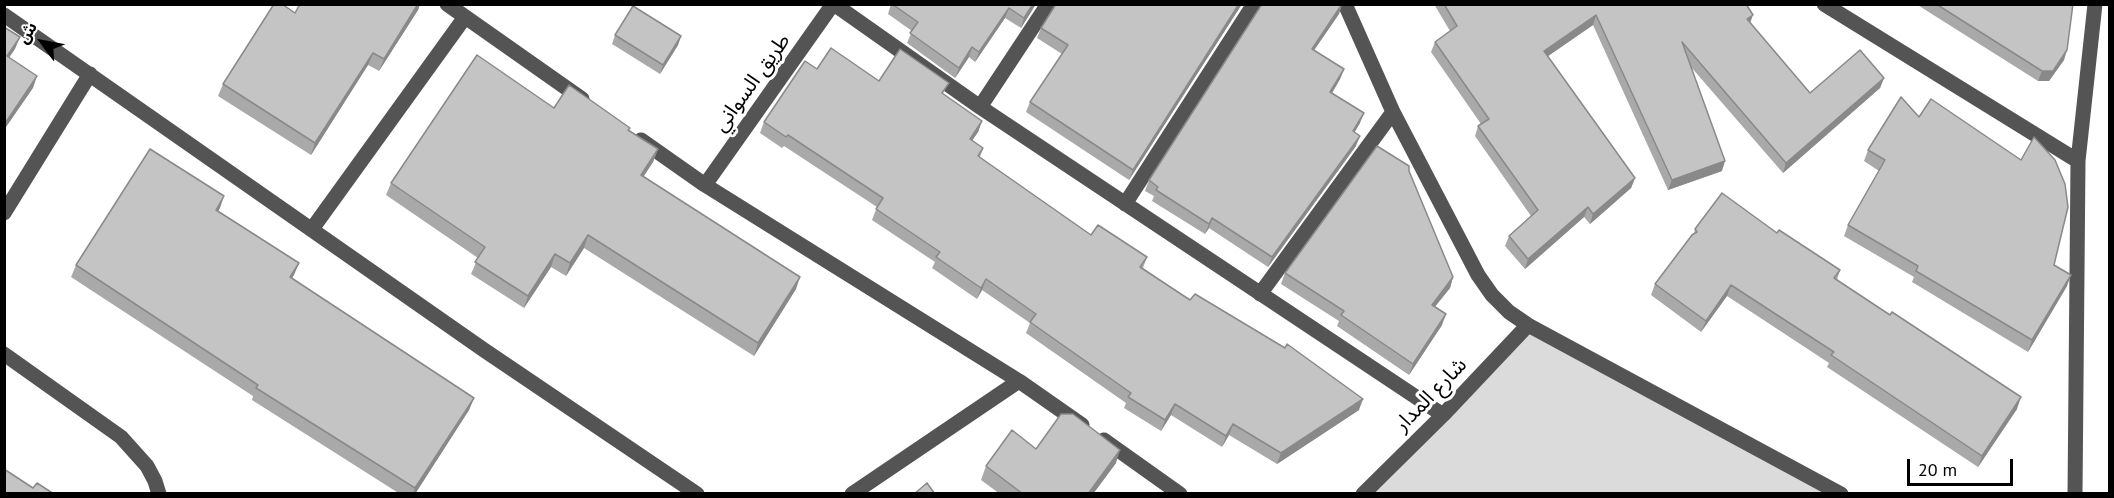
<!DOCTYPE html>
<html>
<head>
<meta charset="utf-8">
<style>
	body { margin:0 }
	#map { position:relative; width:2114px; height:498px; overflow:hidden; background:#fff; font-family:"PT Sans","Noto Sans Arabic",sans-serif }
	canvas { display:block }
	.frame { position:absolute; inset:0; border:6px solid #000; pointer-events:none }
	.north { position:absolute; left:12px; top:12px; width:60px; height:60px; -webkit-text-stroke:4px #fff; paint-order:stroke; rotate:302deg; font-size:16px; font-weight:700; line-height:24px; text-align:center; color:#000 }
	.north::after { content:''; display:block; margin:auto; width:21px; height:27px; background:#000; clip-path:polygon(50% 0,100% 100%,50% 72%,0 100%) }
	.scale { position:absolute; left:1907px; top:459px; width:106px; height:27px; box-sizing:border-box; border:3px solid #000; border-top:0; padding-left:8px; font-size:18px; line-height:21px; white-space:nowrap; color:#000; -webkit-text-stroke:4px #fff; paint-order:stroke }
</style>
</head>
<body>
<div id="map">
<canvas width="2114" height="498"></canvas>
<div class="frame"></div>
<div class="north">ش</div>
<div class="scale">20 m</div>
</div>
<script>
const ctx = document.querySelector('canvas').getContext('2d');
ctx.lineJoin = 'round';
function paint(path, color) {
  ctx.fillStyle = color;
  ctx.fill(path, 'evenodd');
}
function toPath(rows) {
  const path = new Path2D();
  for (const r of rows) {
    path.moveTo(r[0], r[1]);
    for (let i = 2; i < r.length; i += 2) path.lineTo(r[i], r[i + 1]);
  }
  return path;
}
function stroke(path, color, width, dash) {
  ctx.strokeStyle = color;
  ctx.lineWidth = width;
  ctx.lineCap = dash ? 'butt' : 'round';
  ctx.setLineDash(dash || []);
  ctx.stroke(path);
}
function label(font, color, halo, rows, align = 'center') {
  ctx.font = font + ' "PT Sans","Noto Sans Arabic",sans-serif';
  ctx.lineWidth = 6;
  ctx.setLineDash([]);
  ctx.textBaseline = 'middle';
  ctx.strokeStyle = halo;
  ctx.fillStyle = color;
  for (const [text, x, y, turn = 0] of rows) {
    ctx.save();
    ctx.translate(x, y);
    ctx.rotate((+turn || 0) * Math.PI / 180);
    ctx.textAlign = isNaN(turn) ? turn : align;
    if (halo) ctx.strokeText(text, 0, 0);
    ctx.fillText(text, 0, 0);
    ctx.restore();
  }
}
const green = toPath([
	[1528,325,1841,494,1363,494]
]);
const minor = toPath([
	[447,4,582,99],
	[834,4,980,107,1443,415],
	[1345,4,1393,112,1478,275,1492,295,1509,312,1528,325,1841,494],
	[1824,4,2078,161],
	[4,15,484,350,697,494],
	[980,107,1048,4],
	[641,140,705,185,1019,381,1082,425],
	[705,185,833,4],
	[1125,204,1254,4],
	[4,213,90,74],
	[312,229,465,17],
	[1260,294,1393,112],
	[4,354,121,437,147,466,155,481,159,494],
	[1104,440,1180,494],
	[852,494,1019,381],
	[1363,494,1443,415,1528,325],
	[2075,494,2078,161,2095,4]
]);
const wall = toPath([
	[300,4,420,4,418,10,379,71,368,65,311,155,218,96,223,84,295,13],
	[891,4,1036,4,1021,28,1005,18,975,62,969,57,955,78,907,43,912,31,888,14],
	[1242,4,1129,180,1026,112,1030,102,1062,54,1037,38,1041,28],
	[1342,4,1339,14,1314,50,1344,69,1340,79,1332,93,1360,123,1354,132,1356,146,1268,267,1209,228,1205,234,1152,201,1154,196,1145,191,1149,180],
	[1434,4,1746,4,1750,23,1810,93,1884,78,1880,88,1783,173,1691,67,1722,171,1668,190,1593,25,1548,56,1635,178,1631,188,1590,224,1584,217,1525,269,1505,246,1509,236,1531,216,1475,136,1478,126,1481,124,1431,52,1435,42,1450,31],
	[1916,4,2073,4,2064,60,2049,81,2038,81],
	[615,35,681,36,678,45,660,74,612,44],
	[817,69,879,81,982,121,978,132,972,140,983,148,980,157,1091,235,1147,257,1143,268,1190,300,1359,410,1277,464,1229,435,1222,447,1171,415,1161,431,1124,408,1126,403,1026,333,1030,323,982,290,977,299,932,268,935,262,872,220,877,207,784,146,782,148,760,133,764,122],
	[554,108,630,128,629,131,658,149,653,162,643,177,796,289,754,356,584,248,566,276,551,267,524,308,471,274,478,258,386,195,391,183],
	[1919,117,2054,265,2067,286,2028,352,1912,282,1914,277,1844,236,1848,225,1879,171,1864,161,1868,150],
	[220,208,218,211,299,263,292,278,474,398,469,410,415,494,400,494,252,400,253,396,71,277,76,265],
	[1695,229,1777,233,1840,270,1837,280,2017,409,1978,467,1827,367,1829,363,1727,296,1701,332,1651,295,1655,284,1694,234],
	[1285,273,1453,277,1450,288,1435,307,1442,325,1409,375,1337,326,1339,321,1281,284],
	[1036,449,1116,463,1093,494,1000,494,981,480,986,466]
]);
const shadedWall = toPath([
	[418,4,420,4,418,10,379,71,384,59],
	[1033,4,1036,4,1021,28,1024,18],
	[1239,4,1242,4,1129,180,1133,170],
	[1342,4,1339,14,1308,59,1312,49],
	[1009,8,1005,18,975,62,979,52],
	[1596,15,1593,25,1541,61,1544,51],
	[1753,15,1749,26,1747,19],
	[681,36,678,45,660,74,663,65],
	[20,37,15,49,4,65,7,56],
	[972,47,969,57,955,78,959,68],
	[2067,50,2064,60,2049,81,2038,81,2042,71],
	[373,53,368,65,311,155,315,143],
	[1344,69,1340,79,1327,102,1330,92],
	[37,76,33,88,4,130,4,125],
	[1884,78,1880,88,1783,173,1786,163],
	[1364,113,1360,123,1349,142,1353,131],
	[982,121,978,132,966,150,970,139],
	[1360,136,1356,146,1268,267,1272,257],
	[658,149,653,162,636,188,641,175],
	[1725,161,1722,171,1668,190,1672,180],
	[1635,178,1631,188,1590,224,1593,214],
	[224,196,220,208,212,222,216,210],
	[1588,207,1584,217,1525,269,1528,259],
	[1212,218,1209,228,1205,234,1209,224],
	[588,235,584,248,566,276,570,263],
	[555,254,551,267,524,308,528,296],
	[299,263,294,275,286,289,290,277],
	[2071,275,2067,286,2028,352,2032,340],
	[800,277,796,289,754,356,758,343],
	[1453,277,1450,288,1428,315,1432,305],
	[986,279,982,290,977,299,981,288],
	[1731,285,1727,296,1701,332,1706,321],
	[1446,314,1442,325,1409,375,1413,364],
	[2021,397,2017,409,1978,467,1982,456],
	[474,398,469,410,415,494,413,494,415,488],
	[1363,399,1359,410,1277,464,1281,453],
	[1175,404,1171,415,1161,431,1165,420],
	[1233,424,1229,435,1222,447,1226,436],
	[1120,450,1116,463,1093,494,1088,494]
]);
const building = toPath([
	[274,4,282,4,295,13,300,4,418,4,384,59,373,53,315,143,223,84,274,4],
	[892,4,1033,4,1024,18,1009,8,979,52,972,47,959,68,910,33,918,22,892,4],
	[1056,4,1239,4,1133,170,1030,102,1068,45,1041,28,1056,4],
	[1262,4,1342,4,1312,49,1344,69,1330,92,1364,113,1353,131,1360,136,1272,257,1212,218,1209,224,1156,190,1158,187,1149,180,1262,4],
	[1444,4,1746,4,1753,15,1747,19,1810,93,1860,50,1884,78,1786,163,1682,42,1725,161,1672,180,1596,15,1544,51,1635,178,1593,214,1588,207,1528,259,1509,236,1538,210,1478,126,1489,119,1435,42,1457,26,1444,4],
	[1936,4,2073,4,2067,50,2053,71,2042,71,1936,4],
	[633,6,681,36,663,65,615,35,633,6],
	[4,27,20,37,7,56,37,76,4,125,4,27],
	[831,48,879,81,900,49,949,83,942,93,982,121,970,139,983,148,978,156,1091,235,1098,225,1147,257,1140,267,1190,300,1195,294,1285,348,1287,344,1363,399,1281,453,1233,424,1226,436,1175,404,1165,420,1128,397,1131,393,1030,322,1036,314,986,279,981,288,936,257,940,252,876,209,883,198,788,135,786,137,764,122,805,61,817,69,831,48],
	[477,55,554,108,569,85,630,128,628,130,658,149,641,175,800,277,758,343,588,235,570,263,555,254,528,296,475,262,485,247,391,183,477,55],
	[1901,97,1919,117,1931,99,2021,160,2034,137,2055,160,2065,184,2068,207,2054,265,2071,275,2032,340,1916,271,1918,266,1848,225,1885,160,1868,150,1901,97],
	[1377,146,1409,166,1409,171,1453,277,1432,305,1446,314,1413,364,1341,315,1344,311,1285,273,1377,146],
	[150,149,224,196,216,210,299,263,290,277,474,398,415,488,256,388,258,385,76,265,150,149],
	[1722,193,1777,233,1779,230,1840,270,1834,278,1890,315,1892,312,2021,397,1982,456,1831,355,1834,352,1731,285,1706,321,1655,284,1692,235,1697,232,1695,229,1722,193],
	[1061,414,1073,414,1120,450,1088,494,1023,494,986,466,1012,430,1036,449,1061,414],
	[4,469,33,488,37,483,54,494,4,494,4,469],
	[927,483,935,494,914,494,927,483]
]);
const streetNames = [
	["طريق السواني",752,83,-54],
	["شارع المدار",1431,395,-46]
];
paint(green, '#dbdbdb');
stroke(minor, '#545454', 15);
paint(wall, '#a9a9a9');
paint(shadedWall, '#898989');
paint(building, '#c4c4c4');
stroke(building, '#898989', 1.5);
label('21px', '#000', '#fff', streetNames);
</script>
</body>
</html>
